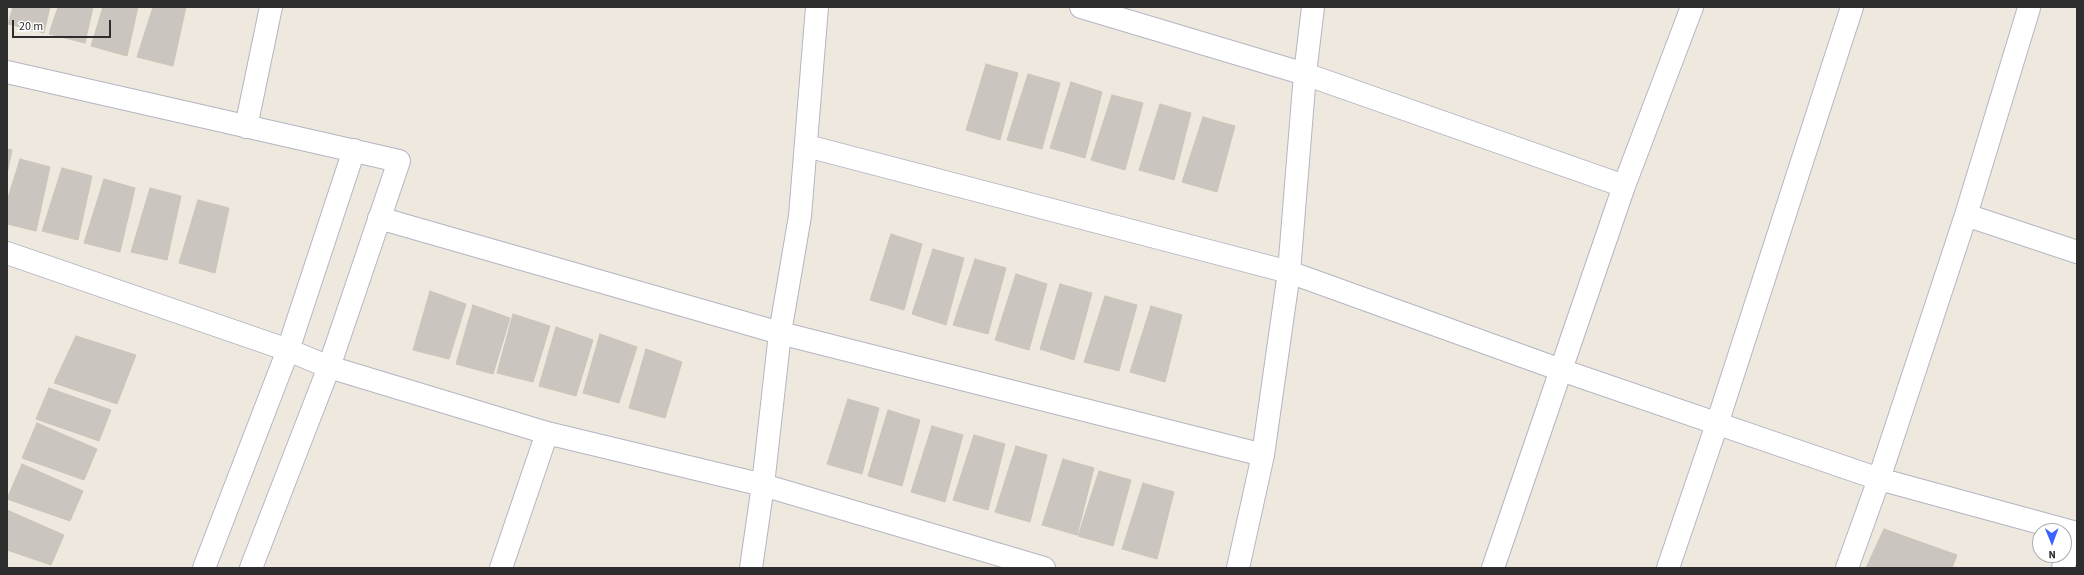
<!DOCTYPE html>
<html>
<head>
<meta charset="utf-8">
<style>
	body { margin:0 }
	#map { position:relative; width:2084px; height:575px; overflow:hidden; background:#efe8df; font-family:"Source Sans 3",sans-serif }
	canvas { display:block }
	.frame { position:absolute; inset:0; border:8px solid #2d2d2d; pointer-events:none }
	.north { position:absolute; left:2032px; top:523px; width:40px; height:40px; box-sizing:border-box; background:#fff; border:1px solid #ababab; border-radius:50%; rotate:179deg; font-size:11px; font-weight:700; line-height:16px; text-align:center; color:#2d2d2d }
	.north::after { content:''; display:block; margin:auto; width:14px; height:18px; background:#3c62ff; clip-path:polygon(50% 0,100% 100%,50% 72%,0 100%) }
	.scale { position:absolute; left:12px; top:20px; width:99px; height:18px; box-sizing:border-box; border:2px solid #2d2d2d; border-top:0; padding-left:5px; font-size:12px; line-height:14px; white-space:nowrap; color:#2d2d2d; -webkit-text-stroke:3px #fff; paint-order:stroke }
</style>
</head>
<body>
<div id="map">
<canvas width="2084" height="575"></canvas>
<div class="frame"></div>
<div class="north">N</div>
<div class="scale">20 m</div>
</div>
<script>
const ctx = document.querySelector('canvas').getContext('2d');
ctx.lineJoin = 'round';
function paint(path, color) {
  ctx.fillStyle = color;
  ctx.fill(path, 'evenodd');
}
function toPath(rows) {
  const path = new Path2D();
  for (const r of rows) {
    path.moveTo(r[0], r[1]);
    for (let i = 2; i < r.length; i += 2) path.lineTo(r[i], r[i + 1]);
  }
  return path;
}
function stroke(path, color, width, dash) {
  ctx.strokeStyle = color;
  ctx.lineWidth = width;
  ctx.lineCap = dash ? 'butt' : 'round';
  ctx.setLineDash(dash || []);
  ctx.stroke(path);
}
const building = toPath([
	[13,7,50,7,44,33,8,24,13,7],
	[58,7,93,7,85,43,49,34,58,7],
	[103,7,138,7,127,56,91,46,103,7],
	[153,7,186,7,173,66,137,57,153,7],
	[986,64,1018,73,1000,140,966,130,986,64],
	[1028,74,1060,83,1042,149,1007,140,1028,74],
	[1071,82,1102,92,1085,158,1050,148,1071,82],
	[1112,95,1143,103,1125,170,1091,160,1112,95],
	[1160,104,1191,113,1174,180,1139,170,1160,104],
	[1203,117,1235,126,1217,192,1182,182,1203,117],
	[7,149,12,150,7,174,7,149],
	[20,159,50,167,36,231,7,224,7,201,20,159],
	[62,168,92,176,78,240,42,231,62,168],
	[104,179,135,188,120,252,84,243,104,179],
	[150,188,181,196,167,260,131,252,150,188],
	[198,200,229,208,215,273,179,263,198,200],
	[891,234,922,244,904,310,870,300,891,234],
	[933,249,964,258,946,325,912,314,933,249],
	[975,259,1006,268,988,334,953,325,975,259],
	[1016,274,1047,284,1029,350,995,340,1016,274],
	[1060,284,1092,293,1074,360,1040,349,1060,284],
	[430,291,466,304,449,359,413,350,430,291],
	[1105,296,1137,305,1119,371,1084,362,1105,296],
	[473,305,510,318,493,374,456,364,473,305],
	[1151,306,1182,315,1165,382,1130,372,1151,306],
	[513,314,550,326,533,382,497,373,513,314],
	[556,327,593,340,576,396,539,386,556,327],
	[600,334,637,347,619,403,583,393,600,334],
	[76,336,136,355,117,404,54,383,76,336],
	[646,349,682,362,665,418,629,408,646,349],
	[49,388,111,410,99,441,36,419,49,388],
	[848,399,879,408,862,474,827,464,848,399],
	[888,410,920,420,902,486,868,476,888,410],
	[37,423,97,449,84,480,22,458,37,423],
	[932,426,963,435,945,502,911,492,932,426],
	[974,435,1005,444,988,510,953,500,974,435],
	[1016,446,1047,455,1030,522,995,512,1016,446],
	[1063,459,1094,468,1077,535,1042,525,1063,459],
	[22,464,83,491,70,521,7,499,22,464],
	[1099,471,1131,480,1113,546,1078,536,1099,471],
	[1143,483,1174,492,1157,559,1122,549,1143,483],
	[7,510,64,535,51,565,7,550,7,510],
	[1884,529,1957,555,1952,568,1866,568,1884,529]
]);
const minor = toPath([
	[1081,7,1305,74,1624,186],
	[7,72,399,161,329,367,251,568],
	[246,127,271,7],
	[807,146,1289,272,1561,370,1879,479,2077,533],
	[1966,215,2029,8],
	[379,218,780,333,1263,455],
	[7,253,288,350,329,367,547,433,763,485,1044,568],
	[204,568,288,350,354,150],
	[501,568,547,433],
	[751,568,763,485,780,333,800,216,817,7],
	[1238,568,1263,455,1289,272,1305,74,1313,7],
	[1493,568,1624,186,1692,7],
	[1668,568,1717,424,1852,7],
	[1847,568,1879,479,1966,215,2077,252],
	[2063,568,2075,532]
]);
paint(building, '#cac5be');
stroke(building, '#cbc4b8', 1);
stroke(minor, '#b3b6c1', 24);
stroke(minor, '#fff', 22);
</script>
</body>
</html>
